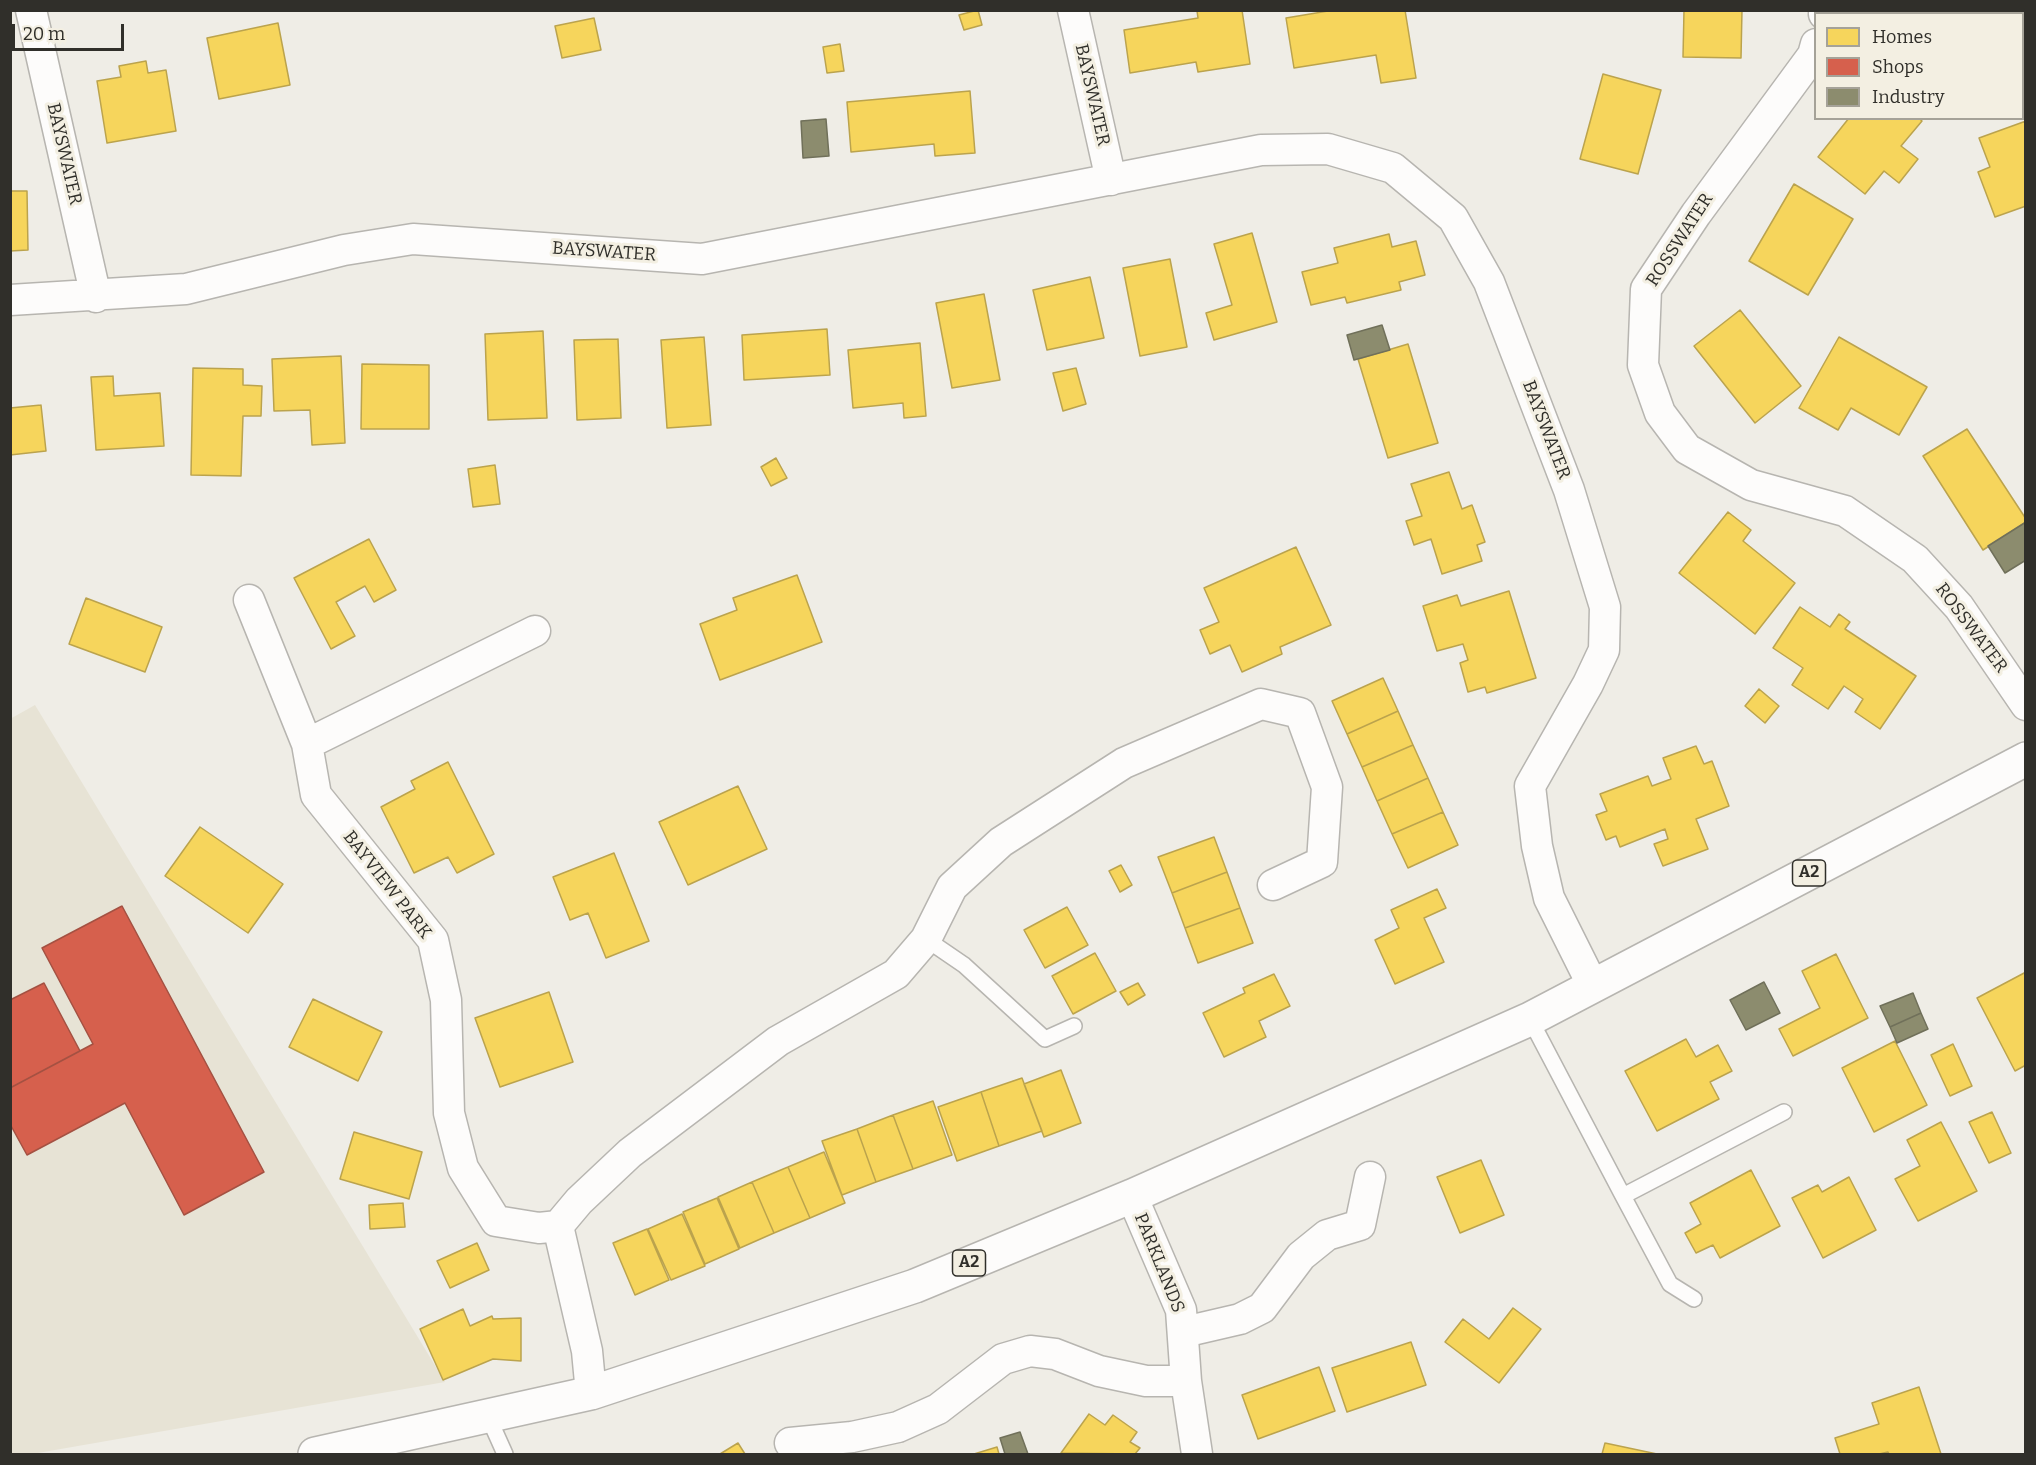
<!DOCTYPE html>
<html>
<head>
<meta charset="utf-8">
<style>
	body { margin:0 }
	#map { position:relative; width:2036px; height:1465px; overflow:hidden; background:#efede6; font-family:Bitter,serif }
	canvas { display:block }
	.frame { position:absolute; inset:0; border:12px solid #302f2a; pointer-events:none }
	.legend { position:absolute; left:1814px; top:12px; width:210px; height:108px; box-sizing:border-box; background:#f3efe2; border:2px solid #a5a298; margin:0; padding:8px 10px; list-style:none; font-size:18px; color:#302f2a }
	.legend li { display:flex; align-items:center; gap:12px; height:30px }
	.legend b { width:30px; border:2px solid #a5a298 }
	.scale { position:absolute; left:12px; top:24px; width:112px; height:27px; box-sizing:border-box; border:3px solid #302f2a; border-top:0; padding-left:8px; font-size:18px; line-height:21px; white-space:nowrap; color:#302f2a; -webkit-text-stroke:4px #f3efe2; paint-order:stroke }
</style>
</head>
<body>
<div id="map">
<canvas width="2036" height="1465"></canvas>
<div class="frame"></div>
<ul class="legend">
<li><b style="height:16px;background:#f6d55c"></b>Homes</li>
<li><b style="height:16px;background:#d6604d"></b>Shops</li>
<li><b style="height:16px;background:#8c8c6e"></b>Industry</li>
</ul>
<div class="scale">20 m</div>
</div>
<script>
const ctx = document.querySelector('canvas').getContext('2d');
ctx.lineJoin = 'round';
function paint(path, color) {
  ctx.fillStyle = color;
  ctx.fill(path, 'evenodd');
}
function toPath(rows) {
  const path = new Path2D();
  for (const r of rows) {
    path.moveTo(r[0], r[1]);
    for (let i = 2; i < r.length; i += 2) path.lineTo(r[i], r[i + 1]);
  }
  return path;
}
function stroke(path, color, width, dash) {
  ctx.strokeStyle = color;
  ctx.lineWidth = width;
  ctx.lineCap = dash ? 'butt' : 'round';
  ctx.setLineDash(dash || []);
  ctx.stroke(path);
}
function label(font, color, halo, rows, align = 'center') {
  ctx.font = font + ' Bitter,serif';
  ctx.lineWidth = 6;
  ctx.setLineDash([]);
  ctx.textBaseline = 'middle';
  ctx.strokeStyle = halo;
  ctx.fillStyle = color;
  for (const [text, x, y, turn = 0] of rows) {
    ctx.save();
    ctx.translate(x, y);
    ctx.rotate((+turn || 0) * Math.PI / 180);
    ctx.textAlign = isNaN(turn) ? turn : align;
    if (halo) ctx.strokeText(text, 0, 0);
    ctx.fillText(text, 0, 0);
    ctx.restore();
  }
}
const built = toPath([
	[35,705,445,1382,32,1454,11,1454,10,719]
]);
const homes = toPath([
	[978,10,982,25,964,30,959,15,978,10],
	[1242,10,1250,64,1198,72,1196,62,1130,73,1124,30,1198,18,1197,11,1242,10],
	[1334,10,1405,10,1416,78,1381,83,1376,55,1294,68,1286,18,1334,10],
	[1684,10,1742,10,1741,58,1683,57,1684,10],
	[594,18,601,50,562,58,555,26,594,18],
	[278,23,290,85,219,99,207,38,278,23],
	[840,44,844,71,827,73,823,47,840,44],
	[146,61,148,73,166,70,176,131,107,143,97,81,121,77,119,66,146,61],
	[1603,74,1661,90,1638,174,1580,159,1603,74],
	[970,91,975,153,935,156,934,144,851,152,847,102,970,91],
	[1849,118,1919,118,1922,121,1901,146,1918,159,1899,183,1884,171,1865,194,1818,157,1849,118],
	[2026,121,2026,206,1995,217,1978,172,1990,167,1979,138,2026,121],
	[1794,184,1853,219,1808,295,1749,261,1794,184],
	[10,191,27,191,28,250,10,251,10,191],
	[1252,233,1277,322,1214,340,1206,313,1232,305,1214,244,1252,233],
	[1389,234,1392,247,1416,241,1425,275,1399,282,1401,290,1347,303,1345,297,1311,305,1302,272,1338,263,1334,248,1389,234],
	[1170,259,1187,347,1140,356,1123,268,1170,259],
	[1090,277,1104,338,1047,350,1033,290,1090,277],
	[984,294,1000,380,952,388,936,303,984,294],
	[1740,310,1801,386,1755,423,1694,346,1740,310],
	[827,329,830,375,744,380,742,335,827,329],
	[543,331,547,418,488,420,485,334,543,331],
	[704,337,711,425,667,428,661,340,704,337],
	[1839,337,1927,387,1899,435,1851,408,1838,430,1799,408,1839,337],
	[618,339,621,418,577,420,574,340,618,339],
	[920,343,926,416,904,418,903,403,853,408,848,350,920,343],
	[1408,344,1438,443,1388,458,1358,359,1408,344],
	[341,356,345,443,312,445,310,410,274,411,272,359,341,356],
	[362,364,429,365,429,429,361,429,362,364],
	[193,368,243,369,243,385,262,386,261,416,243,416,241,476,191,475,193,368],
	[1076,368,1086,404,1063,411,1053,373,1076,368],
	[113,376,114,396,160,393,164,446,96,450,91,377,113,376],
	[41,405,46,451,10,455,10,408,41,405],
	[1967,429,2026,519,2026,522,1983,550,1923,456,1967,429],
	[776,458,787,478,771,486,761,467,776,458],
	[495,465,500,504,473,507,468,469,495,465],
	[1449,472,1462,509,1472,505,1485,542,1477,545,1482,561,1442,574,1431,539,1414,545,1406,521,1422,516,1411,484,1449,472],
	[1728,512,1751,530,1743,541,1795,583,1755,634,1679,573,1728,512],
	[369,539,396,590,374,602,365,586,336,602,355,636,331,649,294,578,369,539],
	[1296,547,1331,625,1280,647,1282,654,1242,672,1230,645,1210,654,1200,630,1219,622,1204,588,1296,547],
	[797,575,822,642,720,680,700,624,737,610,733,598,797,575],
	[1509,591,1536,678,1487,693,1485,687,1468,692,1460,663,1468,660,1463,644,1437,651,1423,606,1457,595,1461,606,1509,591],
	[86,598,162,627,145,672,69,644,86,598],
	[1800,607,1830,627,1839,614,1850,622,1845,629,1916,676,1880,729,1855,712,1863,699,1844,686,1828,709,1792,685,1803,668,1773,648,1800,607],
	[1383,678,1398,711,1347,734,1332,701,1383,678],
	[1759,689,1779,706,1765,723,1745,706,1759,689],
	[1398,711,1413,745,1362,767,1347,734,1398,711],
	[1413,745,1428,778,1377,801,1362,767,1413,745],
	[1696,746,1704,764,1712,761,1729,806,1696,819,1708,849,1663,866,1654,844,1668,839,1665,829,1620,847,1616,836,1606,840,1596,815,1607,811,1600,794,1648,776,1652,786,1671,779,1663,758,1696,746],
	[448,762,494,854,457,873,448,857,414,873,381,807,415,789,411,781,448,762],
	[1428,778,1443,812,1392,834,1377,801,1428,778],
	[738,786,767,849,688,885,659,822,738,786],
	[1443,812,1458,845,1408,868,1392,834,1443,812],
	[200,827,283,884,248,933,165,876,200,827],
	[1214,837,1227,872,1172,893,1158,857,1214,837],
	[614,853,649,941,606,958,588,913,570,920,553,877,614,853],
	[1121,865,1132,885,1120,892,1109,871,1121,865],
	[1227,872,1240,908,1185,928,1172,893,1227,872],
	[1437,889,1446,908,1424,918,1444,962,1395,984,1375,940,1399,928,1391,910,1437,889],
	[1067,907,1088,945,1045,968,1024,930,1067,907],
	[1240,908,1253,943,1198,963,1185,928,1240,908],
	[1095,953,1116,991,1073,1014,1052,976,1095,953],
	[1836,954,1868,1018,1793,1056,1779,1029,1820,1008,1802,971,1836,954],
	[2026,972,2026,1065,2015,1071,1977,998,2026,972],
	[1274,974,1290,1006,1259,1021,1266,1037,1224,1057,1203,1013,1245,993,1243,988,1274,974],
	[1138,983,1145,995,1128,1005,1120,992,1138,983],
	[549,992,573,1062,500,1087,475,1018,549,992],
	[313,999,382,1032,358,1081,289,1047,313,999],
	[1686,1039,1696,1057,1718,1045,1732,1071,1710,1082,1719,1099,1657,1131,1625,1071,1686,1039],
	[1895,1041,1927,1105,1874,1132,1842,1068,1895,1041],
	[1953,1044,1972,1086,1950,1096,1931,1055,1953,1044],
	[1061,1070,1081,1123,1044,1137,1024,1084,1061,1070],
	[1022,1078,1042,1131,999,1146,981,1092,1022,1078],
	[981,1092,999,1146,957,1161,938,1107,981,1092],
	[933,1101,952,1155,913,1169,893,1115,933,1101],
	[1992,1112,2011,1153,1989,1163,1969,1122,1992,1112],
	[893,1115,913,1169,876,1182,857,1129,893,1115],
	[1941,1122,1977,1191,1918,1221,1895,1179,1920,1166,1907,1140,1941,1122],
	[857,1129,876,1182,842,1195,822,1141,857,1129],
	[354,1132,422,1152,409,1199,340,1179,354,1132],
	[824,1152,845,1203,810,1218,788,1167,824,1152],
	[1481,1160,1504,1215,1460,1233,1437,1177,1481,1160],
	[788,1167,810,1218,774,1233,752,1182,788,1167],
	[1751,1170,1780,1226,1720,1258,1713,1245,1696,1253,1685,1233,1701,1224,1690,1203,1751,1170],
	[1849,1177,1876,1230,1823,1258,1792,1198,1818,1185,1822,1192,1849,1177],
	[752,1182,774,1233,740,1248,718,1197,752,1182],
	[717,1198,739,1249,705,1264,683,1212,717,1198],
	[403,1203,405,1227,370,1229,369,1205,403,1203],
	[682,1214,705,1266,671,1280,648,1229,682,1214],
	[647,1229,669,1280,635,1295,613,1243,647,1229],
	[477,1243,489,1270,450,1288,437,1261,477,1243],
	[1513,1308,1541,1329,1499,1383,1445,1342,1463,1319,1489,1339,1513,1308],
	[463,1309,470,1326,492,1316,493,1319,521,1318,521,1361,493,1359,443,1380,420,1329,463,1309],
	[1411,1342,1426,1385,1347,1412,1332,1368,1411,1342],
	[1319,1367,1335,1411,1258,1439,1242,1395,1319,1367],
	[1919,1387,1941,1454,1889,1454,1888,1452,1879,1454,1840,1454,1835,1438,1879,1424,1872,1403,1919,1387],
	[1089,1414,1105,1425,1113,1415,1137,1432,1130,1442,1140,1448,1135,1454,1061,1453,1089,1414],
	[738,1443,745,1454,720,1454,738,1443],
	[1605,1443,1657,1454,1602,1454,1605,1443],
	[997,1447,999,1454,974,1454,997,1447]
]);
const shops = toPath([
	[122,906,264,1172,184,1215,125,1103,27,1155,10,1124,10,1088,93,1044,42,948,122,906],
	[44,983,80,1051,10,1088,10,1000,44,983]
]);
const industry = toPath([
	[826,119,829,156,803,158,801,121,826,119],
	[1382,325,1390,350,1354,360,1347,335,1382,325],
	[2026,522,2026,560,2005,573,1988,546,2026,522],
	[1764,982,1780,1013,1746,1030,1730,1000,1764,982],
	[1913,993,1921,1013,1890,1027,1880,1006,1913,993],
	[1921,1013,1928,1029,1897,1043,1890,1027,1921,1013],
	[1020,1432,1028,1454,1005,1454,1000,1438,1020,1432]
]);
const lane = toPath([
	[926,939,964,965,1045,1039,1074,1026],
	[1530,1019,1623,1196,1784,1112],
	[1623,1196,1670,1284,1694,1299],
	[488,1416,505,1454]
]);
const street = toPath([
	[31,10,96,297],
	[1073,10,1111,180],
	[1824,14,1825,10],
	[1816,44,1813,55,1696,214,1646,289,1643,365,1660,413,1687,449,1751,485,1845,511,1915,559,1959,607,2026,705],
	[10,300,186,289,344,250,413,239,702,259,1261,150,1328,149,1393,168,1453,218,1489,282,1569,490,1605,607,1604,650,1588,684,1530,786,1537,846,1549,898,1593,986],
	[249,600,307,744,316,795,433,940,446,1000,449,1113,463,1168,496,1221,539,1228,558,1226,587,1351,591,1393],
	[307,744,535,631],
	[1132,1196,1181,1310,1186,1381,1197,1454],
	[558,1226,579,1201,630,1153,778,1041,896,974,926,939,952,887,1001,842,1124,763,1261,704,1300,713,1327,787,1322,862,1273,885],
	[1184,1332,1240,1319,1262,1308,1301,1256,1327,1235,1360,1225,1370,1177],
	[790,1443,852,1437,898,1427,938,1409,1003,1359,1030,1351,1055,1354,1099,1371,1146,1381,1186,1381]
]);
const highway = toPath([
	[315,1454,591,1393,915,1286,1132,1196,1530,1019,2026,759]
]);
const shields = [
	[1809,873,33],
	[969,1263,33]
];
const shieldNames = [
	["A2",1809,873],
	["A2",969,1263]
];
const streetNames = [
	["BAYSWATER",1092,95,77],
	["BAYSWATER",64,154,77],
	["ROSSWATER",1680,240,-57],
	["BAYSWATER",604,252,4],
	["BAYSWATER",1546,430,69],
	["ROSSWATER",1971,628,53],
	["BAYVIEW PARK",387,885,52],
	["PARKLANDS",1159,1263,68]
];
paint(built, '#e7e3d5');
paint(homes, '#f6d55c');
stroke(homes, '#bba34d', 1.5);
paint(shops, '#d6604d');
stroke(shops, '#a45142', 1.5);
paint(industry, '#8c8c6e');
stroke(industry, '#70705a', 1.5);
stroke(lane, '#b7b5b0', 18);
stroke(street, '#b7b5b0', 33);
stroke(highway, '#b7b5b0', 36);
stroke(lane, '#fdfcfb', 15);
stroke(street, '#fdfcfb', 30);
stroke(highway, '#fdfcfb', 33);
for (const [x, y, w] of shields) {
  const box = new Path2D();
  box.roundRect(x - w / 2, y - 13, w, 26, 4.5);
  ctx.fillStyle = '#f3efe2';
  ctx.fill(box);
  stroke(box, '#302f2a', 1.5);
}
label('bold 16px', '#302f2a', null, shieldNames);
label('18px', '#302f2a', '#f3efe2', streetNames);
</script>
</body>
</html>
